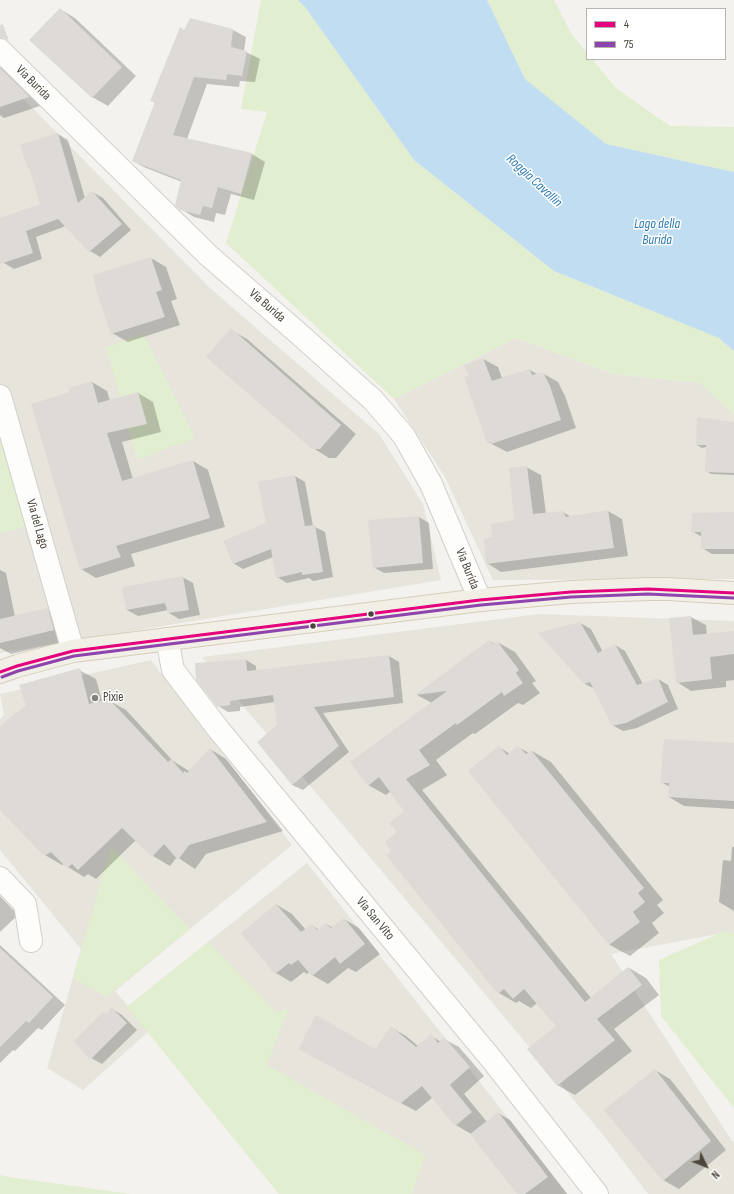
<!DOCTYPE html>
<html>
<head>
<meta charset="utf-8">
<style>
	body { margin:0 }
	#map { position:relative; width:734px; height:1194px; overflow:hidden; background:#f4f2ee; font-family:"Sofia Sans Condensed",sans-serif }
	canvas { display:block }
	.legend { position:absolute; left:586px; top:8px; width:140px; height:52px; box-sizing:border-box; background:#fff; border:1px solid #b7b4b0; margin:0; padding:5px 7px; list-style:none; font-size:12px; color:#4b4439 }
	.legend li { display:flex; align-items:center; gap:8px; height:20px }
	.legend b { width:20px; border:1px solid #b7b4b0 }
	.north { position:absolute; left:686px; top:1146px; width:40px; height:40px; -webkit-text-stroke:3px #fff; paint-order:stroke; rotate:133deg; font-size:11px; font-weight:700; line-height:16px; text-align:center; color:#4b4439 }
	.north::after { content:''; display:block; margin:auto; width:14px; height:18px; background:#4b4439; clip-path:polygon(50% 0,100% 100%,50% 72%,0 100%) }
</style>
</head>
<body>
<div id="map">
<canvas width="734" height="1194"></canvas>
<ul class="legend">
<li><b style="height:5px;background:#e5007d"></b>4</li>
<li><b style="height:5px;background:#8e44ad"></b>75</li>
</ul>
<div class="north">N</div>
</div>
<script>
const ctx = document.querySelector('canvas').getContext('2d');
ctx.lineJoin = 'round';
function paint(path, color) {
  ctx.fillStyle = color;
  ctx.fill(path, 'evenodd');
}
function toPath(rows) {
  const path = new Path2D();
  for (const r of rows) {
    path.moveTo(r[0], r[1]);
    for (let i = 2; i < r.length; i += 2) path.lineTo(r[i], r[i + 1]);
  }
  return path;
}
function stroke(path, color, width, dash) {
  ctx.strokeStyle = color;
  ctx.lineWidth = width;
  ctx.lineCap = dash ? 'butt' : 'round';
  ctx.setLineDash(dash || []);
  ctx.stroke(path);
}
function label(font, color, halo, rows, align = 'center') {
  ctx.font = font + ' "Sofia Sans Condensed",sans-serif';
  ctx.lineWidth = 3;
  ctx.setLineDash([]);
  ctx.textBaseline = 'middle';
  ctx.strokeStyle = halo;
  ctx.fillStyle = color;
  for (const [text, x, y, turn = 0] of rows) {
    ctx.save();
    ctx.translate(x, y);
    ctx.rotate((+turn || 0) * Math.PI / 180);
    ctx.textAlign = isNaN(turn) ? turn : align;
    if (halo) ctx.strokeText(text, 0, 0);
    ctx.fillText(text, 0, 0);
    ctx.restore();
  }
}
const residential = toPath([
	[0,75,210,288,379,434,423,504,441,580,0,653],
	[516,338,613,374,700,383,734,414,734,579,493,580,445,477,394,399],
	[539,614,734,621,734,935,718,934,611,954,732,1141,734,1141,734,1194,648,1194,604,1136,202,657],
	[151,660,292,845,115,991,128,1006,307,863,568,1194,279,1194,148,1032,83,1090,47,1068,81,949,0,850,0,719,4,715,0,694]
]);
const green = toPath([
	[261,0,298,0,305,7,414,160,554,271,719,338,734,351,734,414,700,383,613,374,516,338,394,399,226,243,267,112,241,109],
	[487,0,554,0,572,35,587,53,587,59,592,59,616,88,670,126,734,127,734,172,606,144,525,79],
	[144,334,195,438,137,460,106,347],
	[0,433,29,526,0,533],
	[111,847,190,929,106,997,73,978],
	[722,932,734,933,734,1108,661,1016,659,960],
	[208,942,277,1013,289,1007,267,1065,425,1155,412,1194,279,1194,127,1007],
	[0,1175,9,1177,131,1194,0,1194]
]);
const water = toPath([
	[298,0,487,0,525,79,606,144,734,172,734,351,719,338,554,271,414,160,305,7]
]);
const shadow = toPath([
	[60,9,75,18,136,76,108,106,92,97],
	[233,30,246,37,244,51,260,59,255,82,240,81,239,87,207,84,187,139,252,154,265,162,254,200,231,194,225,215,216,213,214,222,194,217,181,209,182,182,146,168,133,161,155,103,151,100,185,31],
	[0,67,11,73,43,105,4,118,0,115],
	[58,134,68,140,85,198,92,192,103,198,131,230,100,257,90,251,66,226,36,237,42,259,14,269,4,263,0,252,0,219,41,205,31,168,28,167],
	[151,258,166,267,177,299,171,301,180,325,128,342,112,333],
	[231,330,247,339,356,434,336,458,329,458,313,448],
	[483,359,498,367,502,378,530,370,537,374,542,373,558,382,565,396,576,428,507,452,488,442,470,377],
	[92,382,107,391,110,401,138,393,153,402,161,432,122,442,133,479,193,461,208,470,225,527,131,554,135,566,96,578,81,569,71,393],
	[734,423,734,475,711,474,706,471,707,447,702,448,697,445],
	[526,467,541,475,546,514,563,512,571,517,608,511,622,519,628,556,501,572,487,563,493,538,515,521],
	[295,476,305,482,313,526,325,532,333,577,313,581,309,578,287,583,277,577,273,557,243,569,233,563,267,524,259,483],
	[734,513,734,554,712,554,702,548,702,537,692,531],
	[419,517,429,523,433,569,384,573,373,567],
	[0,570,6,573,15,617,47,609,64,618,71,640,11,654,0,648],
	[182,577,193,583,200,615,179,619,169,613,168,610,138,616,127,610,123,588],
	[691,617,706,625,707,635,734,632,734,680,726,681,726,687,691,691,677,682],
	[580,623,591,629,603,652,615,645,625,651,643,684,658,679,668,685,678,709,637,728,623,731,612,725,595,689,585,684],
	[489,641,495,644,497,642,515,652,536,681,532,683,540,693,523,705,518,703,475,734,473,733,436,760,447,775,422,790,591,998,629,968,646,978,659,995,614,1029,632,1051,575,1095,557,1085,557,1026,537,1003,531,1008,519,1001,516,1003,499,993,393,851,405,811,391,791,386,795,368,785,432,703,417,695],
	[389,656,399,662,403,703,323,713,349,752,303,790,292,785,278,726,275,702,240,707,240,711,228,712,218,706,246,660,256,666,256,671],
	[79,670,96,679,102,701,108,700,126,710,173,761,189,771,210,749,226,759,283,831,206,854,195,869,177,857,170,866,153,856,136,840,96,879,88,874,84,877,68,867,64,864,62,865,45,855,0,809,0,740],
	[734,744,734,809,684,806,669,797,670,787,661,782],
	[499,747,510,754,518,747,529,753,532,751,551,762,663,900,657,905,664,913,652,923,659,933,630,956,610,945,469,771],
	[732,847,734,847,734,911,719,902,723,860,731,861],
	[0,896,18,915,0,932],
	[277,905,292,914,306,930,312,925,319,930,327,924,333,928,344,919,359,928,380,954,356,972,348,968,328,984,312,975,309,972,307,974,304,972,291,982,276,973],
	[0,945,65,1005,42,1030,38,1028,15,1051,13,1050,0,1063],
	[112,1009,122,1015,137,1030,102,1064,91,1058,106,1015],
	[391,1027,406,1036,418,1046,431,1036,441,1042,444,1039,459,1047,484,1076,464,1094,487,1122,498,1113,510,1120,567,1194,518,1194,471,1134,456,1125,433,1097,416,1111,314,1057,376,1051],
	[655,1070,670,1079,726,1150,679,1189,663,1180]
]);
const building = toPath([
	[60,8,122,67,92,98,29,40],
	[190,18,233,29,231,47,247,51,242,76,227,74,226,80,194,77,173,135,252,153,241,194,218,187,212,208,203,206,200,215,180,210,175,205,181,180,132,161,155,102,150,101,180,27,184,30],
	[3,24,9,41,4,38,0,38,0,25],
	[0,68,28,95,29,97,0,107],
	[58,133,78,203,92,191,122,224,89,252,58,219,26,231,33,253,0,264,0,218,40,204,29,167,27,167,20,145],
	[151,257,162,290,156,292,165,317,111,334,97,293,93,275],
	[231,328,341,425,320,449,312,449,206,357],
	[483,358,492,381,530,369,532,375,543,372,550,386,561,420,491,444,491,442,487,443,464,377,469,376,464,365],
	[92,381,98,403,138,392,147,424,107,433,122,481,193,460,210,518,116,546,121,557,80,570,31,404,70,392,69,388],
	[697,417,734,422,734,473,705,472,706,445,696,445],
	[527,466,533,514,563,511,566,517,608,510,614,548,486,564,484,539,492,537,490,524,514,520,509,468],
	[295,475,305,526,315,525,323,572,302,575,302,572,276,578,271,549,233,564,223,541,266,523,258,482],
	[734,512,734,549,701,549,701,532,691,532,692,513],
	[419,516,423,563,373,568,368,520],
	[183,576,189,610,168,613,165,603,126,610,122,587],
	[48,608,54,630,0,643,0,619],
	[691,616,693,635,734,631,734,654,710,657,712,679,676,683,669,618],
	[580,622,598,653,615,644,637,685,658,678,668,702,626,723,612,726,590,682,584,684,538,633],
	[489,640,493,644,497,641,519,670,516,673,523,683,504,696,502,692,457,725,456,723,419,750,430,765,406,779,585,1002,628,967,642,985,597,1019,615,1040,557,1086,527,1049,556,1026,524,989,513,999,504,989,498,994,386,855,391,851,385,842,397,832,389,823,404,811,379,777,368,786,350,762,447,691,415,695],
	[389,655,394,697,314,707,339,746,292,785,257,742,277,725,273,695,230,701,230,705,217,707,196,680,195,663,246,659,247,671],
	[80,668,89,704,109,699,168,762,171,759,183,773,185,771,187,773,210,748,267,822,189,845,178,860,164,844,152,857,122,828,78,870,72,864,67,868,51,852,44,856,0,810,0,726,26,705,19,685],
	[664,739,734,743,734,801,668,797,669,783,660,783],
	[499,746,507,755,518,746,526,754,531,750,644,888,638,893,645,902,633,912,640,922,609,945,468,771],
	[276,904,301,932,312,924,317,930,326,923,331,928,344,918,365,944,340,964,335,957,312,976,298,960,291,965,289,963,275,974,241,933],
	[0,948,53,997,29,1023,26,1021,0,1047],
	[112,1008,127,1023,91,1059,90,1058,89,1059,74,1041,103,1012,106,1014],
	[316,1015,375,1049,391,1026,416,1047,431,1034,438,1043,444,1037,470,1067,450,1085,472,1112,455,1126,422,1086,401,1103,298,1049],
	[655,1069,711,1141,663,1181,604,1110],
	[498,1112,548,1177,525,1194,517,1194,470,1134]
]);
const minor = toPath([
	[0,50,209,256,298,333,373,400,404,436,431,484,480,600],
	[0,396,73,651],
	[167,639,173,670,219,730,493,1061,597,1194],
	[0,878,25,904,31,941]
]);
const major = toPath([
	[0,672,17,666,73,651,480,600,571,592,648,589,668,589,734,593]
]);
const bus1 = toPath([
	[0,672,17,666,73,651,480,600,571,592,648,589,734,593]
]);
const bus2 = toPath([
	[2,677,18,671,74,656,481,605,571,597,648,594,734,598]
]);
const markers = [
	[371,614,3.5,"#4b4439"],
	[313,626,3.5,"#4b4439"],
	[95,698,4,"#868178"]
];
const streetNames = [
	["Via Burida",33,83,45],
	["Via Burida",267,306,41],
	["Via del Lago",37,524,74],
	["Via Burida",467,569,68],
	["Via San Vito",375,919,50]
];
const poiNames = [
	["Pixie",103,698]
];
const waterNames = [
	["Roggia Cavallin",534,181,43],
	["Lago della",657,224],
	["Burida",657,240]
];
paint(residential, '#e7e4dc');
paint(green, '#e1eecf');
paint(water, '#c0ddf1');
paint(shadow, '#0003');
paint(building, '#dedbd6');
stroke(minor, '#d2d0cb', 24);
stroke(major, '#d6cebb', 24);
stroke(minor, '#fdfdfc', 22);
stroke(major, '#f2efe6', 22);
stroke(bus1, '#e5007d', 3);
stroke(bus2, '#8e44ad', 3);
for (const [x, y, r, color] of markers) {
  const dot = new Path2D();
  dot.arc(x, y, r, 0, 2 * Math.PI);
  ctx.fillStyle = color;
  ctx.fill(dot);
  stroke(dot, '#fff', 1.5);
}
label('13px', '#4b4439', '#fff', streetNames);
label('13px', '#4b4439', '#fff', poiNames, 'left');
label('italic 14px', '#2e7ab2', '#fff', waterNames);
</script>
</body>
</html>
